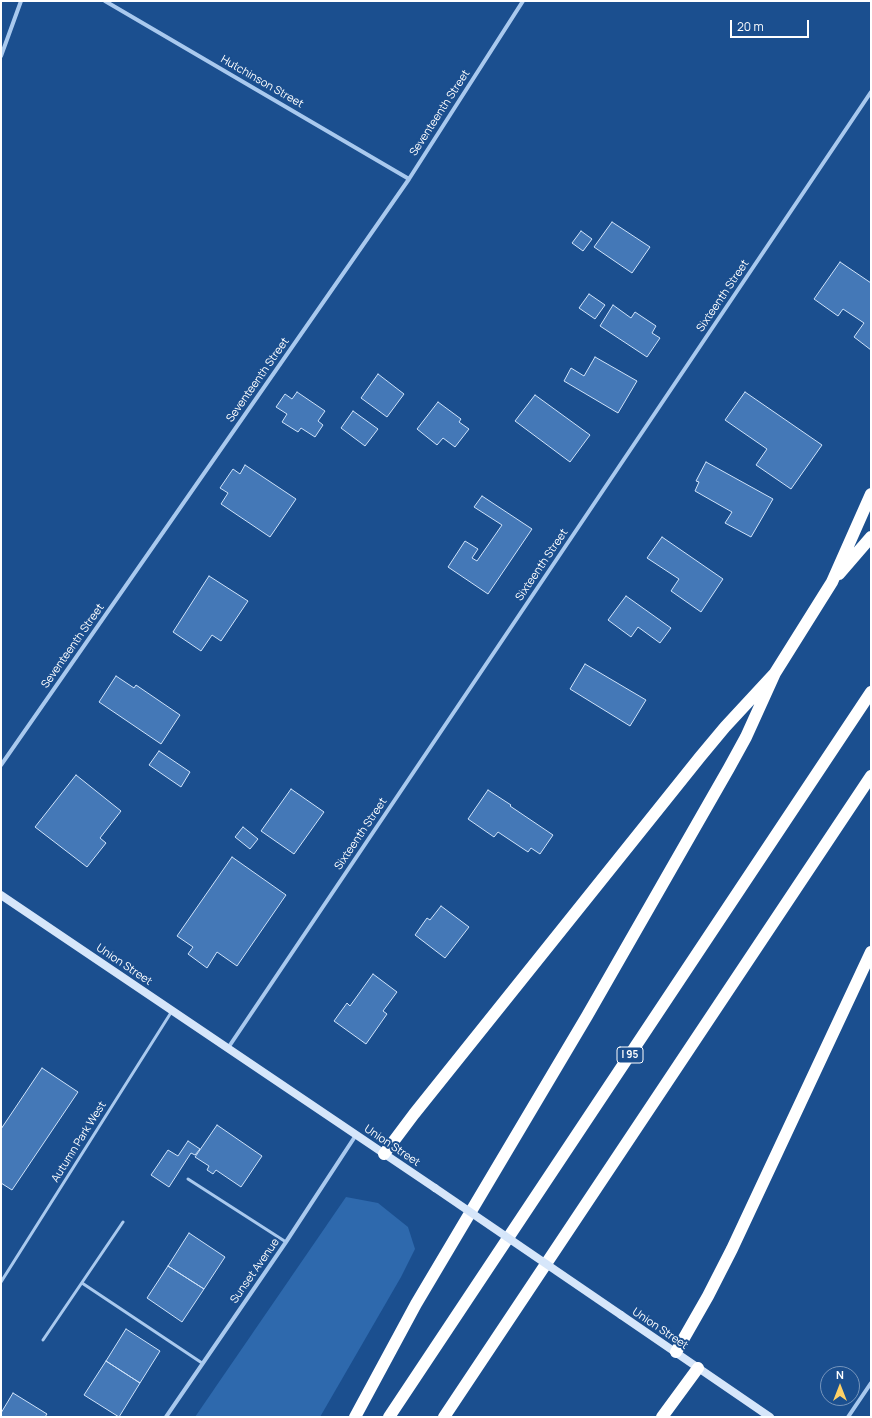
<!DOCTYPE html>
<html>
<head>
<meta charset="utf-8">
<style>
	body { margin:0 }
	#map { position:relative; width:872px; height:1418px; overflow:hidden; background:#1b4f8f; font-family:Manrope,sans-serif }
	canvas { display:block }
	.frame { position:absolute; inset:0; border:2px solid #fff; pointer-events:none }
	.north { position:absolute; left:820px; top:1366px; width:40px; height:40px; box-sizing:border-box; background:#1b4f8f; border:1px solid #7695bc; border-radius:50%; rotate:0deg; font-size:11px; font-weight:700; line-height:16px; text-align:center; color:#fff }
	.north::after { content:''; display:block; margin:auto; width:14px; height:18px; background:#ffd166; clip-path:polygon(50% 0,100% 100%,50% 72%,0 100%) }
	.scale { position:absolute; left:730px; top:20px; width:79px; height:18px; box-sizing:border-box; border:2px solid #fff; border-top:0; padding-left:5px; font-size:12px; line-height:14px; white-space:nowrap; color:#fff; -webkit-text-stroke:3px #1b4f8f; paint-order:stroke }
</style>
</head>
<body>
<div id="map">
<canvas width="872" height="1418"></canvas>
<div class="frame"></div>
<div class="north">N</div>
<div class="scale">20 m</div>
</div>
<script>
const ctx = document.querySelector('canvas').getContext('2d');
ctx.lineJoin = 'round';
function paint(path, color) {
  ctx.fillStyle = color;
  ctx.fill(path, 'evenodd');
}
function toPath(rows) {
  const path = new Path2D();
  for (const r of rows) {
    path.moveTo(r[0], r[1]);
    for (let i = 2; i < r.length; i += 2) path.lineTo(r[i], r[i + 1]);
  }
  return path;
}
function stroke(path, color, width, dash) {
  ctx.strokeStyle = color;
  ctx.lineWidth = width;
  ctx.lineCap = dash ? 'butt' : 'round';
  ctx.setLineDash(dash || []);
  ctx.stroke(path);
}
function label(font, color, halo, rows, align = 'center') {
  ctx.font = font + ' Manrope,sans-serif';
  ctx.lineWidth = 4;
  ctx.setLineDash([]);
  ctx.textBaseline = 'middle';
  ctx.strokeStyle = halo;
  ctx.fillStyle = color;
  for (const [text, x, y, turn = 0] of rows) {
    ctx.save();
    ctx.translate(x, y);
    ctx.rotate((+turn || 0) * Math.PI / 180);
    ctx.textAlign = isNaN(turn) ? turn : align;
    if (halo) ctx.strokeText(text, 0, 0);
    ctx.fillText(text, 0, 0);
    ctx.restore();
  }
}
const green = toPath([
	[346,1197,378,1203,408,1227,415,1249,401,1277,320,1417,195,1417]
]);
const building = toPath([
	[612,222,650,247,632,273,594,247,612,222],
	[581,231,592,239,583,251,572,243,581,231],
	[840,262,871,283,871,350,854,337,864,323,843,309,838,316,814,299,840,262],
	[589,294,605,305,595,319,579,308,589,294],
	[613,305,631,318,635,312,656,326,652,333,660,338,647,357,600,326,613,305],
	[595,357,637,381,618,413,564,381,571,368,584,376,595,357],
	[378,374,404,394,387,417,361,398,378,374],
	[297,392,325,411,318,421,323,425,315,437,301,428,298,432,282,422,287,414,276,407,285,394,292,399,297,392],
	[745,392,822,445,791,489,756,465,767,449,725,420,745,392],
	[535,395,590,435,570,462,515,421,535,395],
	[438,402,461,419,459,422,469,429,455,447,443,438,437,445,417,429,438,402],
	[353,411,378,429,365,446,341,428,353,411],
	[706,462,773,499,751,537,725,523,732,512,695,491,699,482,696,481,706,462],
	[245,465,296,499,270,537,221,504,228,493,220,488,233,469,240,474,245,465],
	[482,496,532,529,488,594,448,567,465,541,478,549,472,558,477,561,502,525,474,507,482,496],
	[662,537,723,579,701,612,671,591,679,579,647,558,662,537],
	[209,576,248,601,221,641,212,635,201,651,173,632,209,576],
	[626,596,671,628,660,643,638,627,631,637,608,620,626,596],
	[585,664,646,700,630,726,570,689,585,664],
	[116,676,134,688,136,685,180,715,161,744,99,702,116,676],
	[159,751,190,772,181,787,149,765,159,751],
	[76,775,121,811,100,838,106,843,87,867,35,827,76,775],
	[291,789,324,812,294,854,261,831,291,789],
	[488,790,511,805,510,806,553,835,540,854,531,848,528,852,498,832,494,837,468,819,488,790],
	[243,827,258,839,250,849,235,837,243,827],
	[232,857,286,895,237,966,217,952,207,968,188,954,193,947,177,936,232,857],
	[441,906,469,927,445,958,415,935,427,918,430,920,441,906],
	[373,974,397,992,383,1011,387,1014,366,1044,334,1021,347,1003,350,1006,373,974],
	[42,1068,78,1092,12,1190,1,1183,1,1129,42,1068],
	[217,1125,262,1156,241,1187,216,1170,213,1174,207,1170,209,1166,195,1157,217,1125],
	[188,1141,200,1149,195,1155,191,1153,169,1187,151,1175,168,1150,178,1156,188,1141],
	[189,1233,225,1257,204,1289,168,1266,189,1233],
	[168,1266,204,1289,182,1322,147,1298,168,1266],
	[126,1329,160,1351,140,1383,106,1361,126,1329],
	[106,1361,140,1383,119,1417,84,1395,106,1361],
	[13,1393,47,1414,45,1417,1,1417,1,1413,13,1393]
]);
const service = toPath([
	[188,1179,286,1242],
	[1,1282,172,1011],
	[82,1283,202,1363],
	[43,1340,123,1222]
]);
const minor = toPath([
	[105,1,409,179],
	[1,56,21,1],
	[1,765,409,179,523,1],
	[228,1048,871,92],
	[166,1417,286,1242,356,1135],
	[848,1417,871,1383]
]);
const secondary = toPath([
	[1,895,435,1188],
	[621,1315,770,1417]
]);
const motorway = toPath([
	[839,574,871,537],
	[384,1154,414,1114,700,757,725,727,775,673,832,582,871,494],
	[676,1352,708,1296,732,1249,871,952],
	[355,1417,416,1304,587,1016,729,768,746,737,775,673],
	[389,1417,871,692],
	[444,1417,871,776],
	[662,1417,698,1368]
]);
const secondaryBridge = toPath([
	[435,1188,621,1315]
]);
const shields = [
	[630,1055,26]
];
const shieldNames = [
	["I 95",630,1055]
];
const streetNames = [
	["Hutchinson Street",262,82,30],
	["Seventeenth Street",440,113,-57],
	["Sixteenth Street",723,296,-56],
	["Seventeenth Street",258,380,-55],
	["Sixteenth Street",542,565,-56],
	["Seventeenth Street",73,646,-55],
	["Sixteenth Street",361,834,-56],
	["Union Street",124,965,34],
	["Autumn Park West",79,1142,-58],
	["Union Street",392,1146,34],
	["Sunset Avenue",255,1271,-55],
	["Union Street",660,1329,34]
];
paint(green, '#2e69ad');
paint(building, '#4478b7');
stroke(building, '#cfe3fa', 1);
stroke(service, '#a9c9ee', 3);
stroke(minor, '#a9c9ee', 4);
stroke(secondary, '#d6e6fa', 8);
stroke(motorway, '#fff', 12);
stroke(secondaryBridge, '#d6e6fa', 8);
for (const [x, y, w] of shields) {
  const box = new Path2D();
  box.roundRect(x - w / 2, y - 8, w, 16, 3);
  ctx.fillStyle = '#1b4f8f';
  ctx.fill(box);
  stroke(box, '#fff', 1);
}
label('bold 10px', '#fff', null, shieldNames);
label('11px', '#fff', '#1b4f8f', streetNames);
</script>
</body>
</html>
